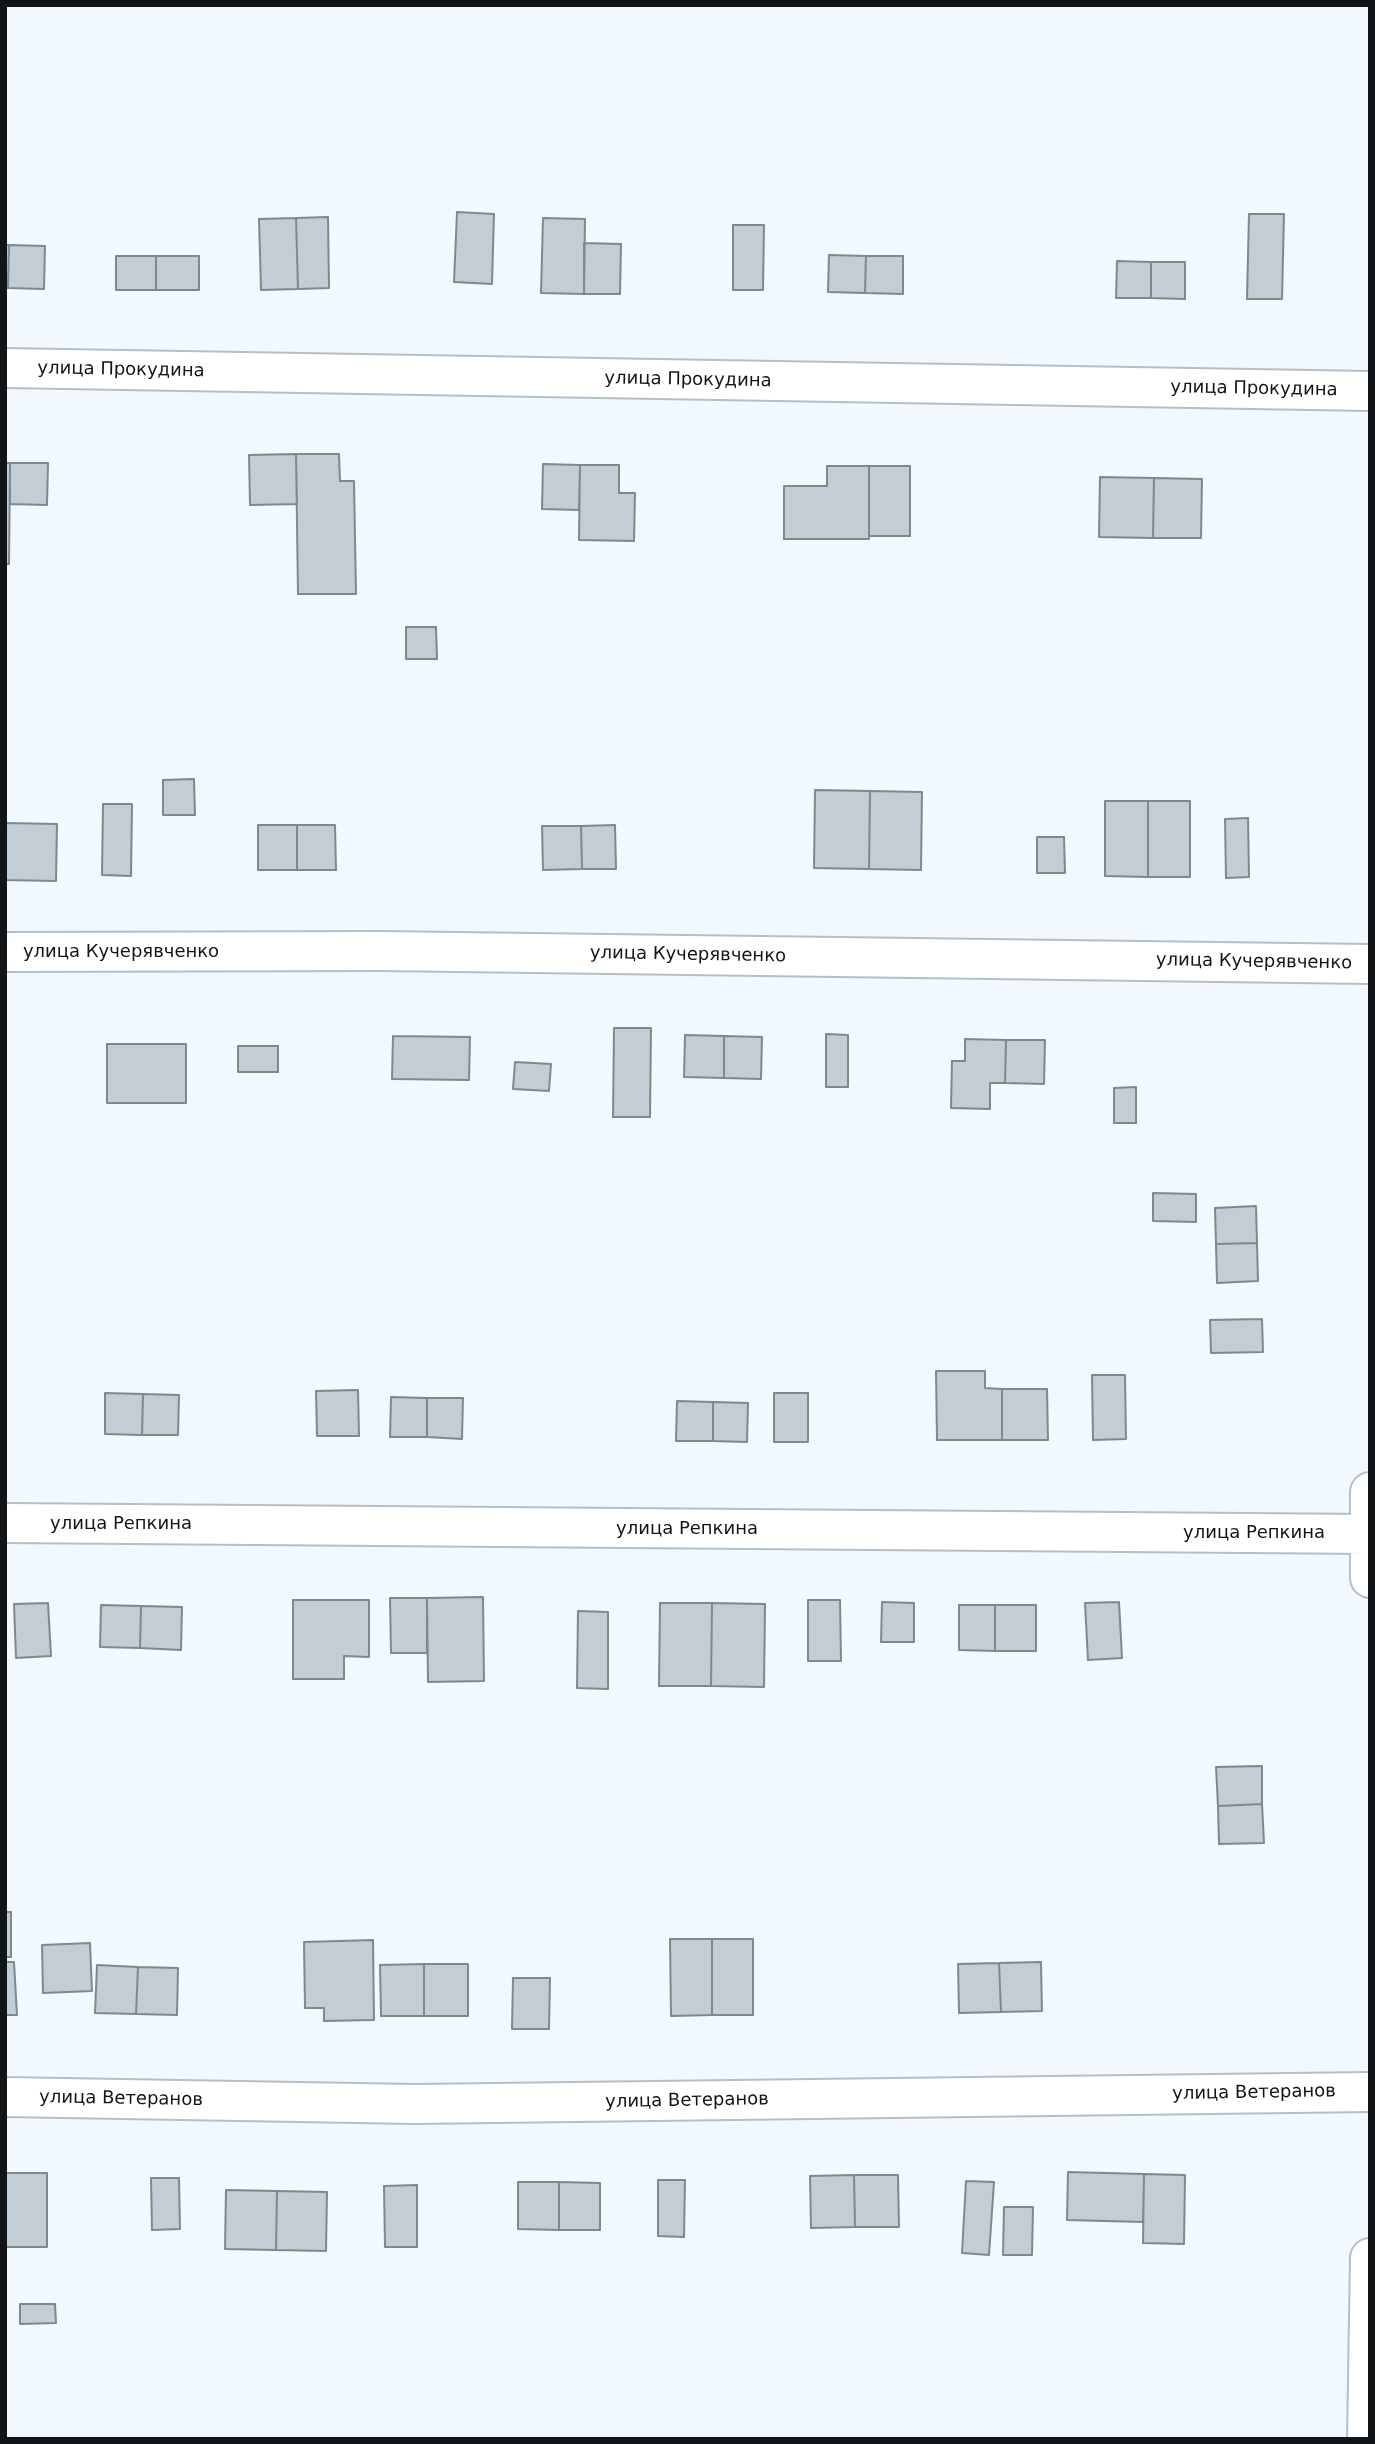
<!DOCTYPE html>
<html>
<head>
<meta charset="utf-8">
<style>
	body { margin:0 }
	#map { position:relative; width:1375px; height:2444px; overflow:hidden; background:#f1f8fe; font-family:"DejaVu Sans",sans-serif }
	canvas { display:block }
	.frame { position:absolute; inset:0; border:7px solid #111518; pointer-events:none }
</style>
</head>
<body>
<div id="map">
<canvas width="1375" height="2444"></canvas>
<div class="frame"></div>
</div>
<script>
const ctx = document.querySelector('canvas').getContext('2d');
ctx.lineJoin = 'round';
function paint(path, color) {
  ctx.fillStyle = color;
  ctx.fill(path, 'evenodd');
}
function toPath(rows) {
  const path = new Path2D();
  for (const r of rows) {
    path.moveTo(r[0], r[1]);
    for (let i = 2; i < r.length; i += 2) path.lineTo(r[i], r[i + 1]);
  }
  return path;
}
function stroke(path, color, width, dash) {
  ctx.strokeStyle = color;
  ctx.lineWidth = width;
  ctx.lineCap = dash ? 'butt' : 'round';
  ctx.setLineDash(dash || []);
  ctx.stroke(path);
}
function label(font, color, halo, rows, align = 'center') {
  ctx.font = font + ' "DejaVu Sans",sans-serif';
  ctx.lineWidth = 7;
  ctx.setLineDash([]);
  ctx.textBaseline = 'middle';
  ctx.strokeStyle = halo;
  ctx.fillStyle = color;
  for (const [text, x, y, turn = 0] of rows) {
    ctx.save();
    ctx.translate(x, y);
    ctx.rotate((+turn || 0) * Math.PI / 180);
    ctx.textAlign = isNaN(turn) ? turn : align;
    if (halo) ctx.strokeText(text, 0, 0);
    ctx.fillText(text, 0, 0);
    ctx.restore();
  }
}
const building = toPath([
	[457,212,494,214,492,284,454,282,457,212],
	[1249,214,1284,214,1282,299,1247,299,1249,214],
	[328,217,329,288,298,289,296,218,328,217],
	[296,218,298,289,261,290,259,219,296,218],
	[543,218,585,219,584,294,541,293,543,218],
	[733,225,764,225,763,290,733,290,733,225],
	[584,243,621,244,620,294,584,294,584,243],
	[5,245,9,245,8,288,5,288,5,245],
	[9,245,45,246,44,289,8,288,9,245],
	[829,255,866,256,865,293,828,292,829,255],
	[116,256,156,256,156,290,116,290,116,256],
	[156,256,199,256,199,290,156,290,156,256],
	[866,256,903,256,903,294,865,293,866,256],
	[1117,261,1151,262,1151,298,1116,298,1117,261],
	[1151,262,1185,262,1185,299,1151,298,1151,262],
	[296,454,297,504,250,505,249,455,296,454],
	[296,454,339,454,340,481,354,481,356,594,298,594,296,454],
	[5,463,10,463,9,564,5,564,5,463],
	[10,463,48,463,47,505,10,504,10,463],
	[543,464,580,465,579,510,542,509,543,464],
	[580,465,619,465,619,493,635,493,634,541,579,540,580,465],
	[827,466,869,466,869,539,784,539,784,486,827,486,827,466],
	[869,466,910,466,910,536,869,536,869,466],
	[1100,477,1154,478,1153,538,1099,537,1100,477],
	[1154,478,1202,479,1201,538,1153,538,1154,478],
	[406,627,436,627,437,659,406,659,406,627],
	[194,779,195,815,163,815,163,780,194,779],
	[815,790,870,791,869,869,814,868,815,790],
	[870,791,922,792,921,870,869,869,870,791],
	[1105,801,1148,801,1148,877,1105,876,1105,801],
	[1148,801,1190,801,1190,877,1148,877,1148,801],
	[103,804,132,804,131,876,102,875,103,804],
	[1248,818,1249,877,1226,878,1225,819,1248,818],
	[5,823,57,824,56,881,5,880,5,823],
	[258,825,297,825,297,870,258,870,258,825],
	[297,825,335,825,336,870,297,870,297,825],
	[615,825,616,869,582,869,581,826,615,825],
	[542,826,581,826,582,869,543,870,542,826],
	[1037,837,1064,837,1065,873,1037,873,1037,837],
	[614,1028,651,1028,650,1117,613,1117,614,1028],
	[826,1034,848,1035,848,1087,826,1087,826,1034],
	[685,1035,724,1036,724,1078,684,1077,685,1035],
	[393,1036,470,1037,469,1080,392,1079,393,1036],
	[724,1036,762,1037,761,1079,724,1078,724,1036],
	[965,1039,1006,1040,1005,1083,990,1083,990,1109,951,1108,952,1061,965,1061,965,1039],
	[1006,1040,1045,1040,1044,1084,1005,1083,1006,1040],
	[107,1044,186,1044,186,1103,107,1103,107,1044],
	[238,1046,278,1046,278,1072,238,1072,238,1046],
	[515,1062,551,1064,549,1091,513,1089,515,1062],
	[1136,1087,1136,1123,1114,1123,1114,1088,1136,1087],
	[1153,1193,1196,1194,1196,1222,1153,1221,1153,1193],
	[1256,1206,1257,1243,1216,1244,1215,1208,1256,1206],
	[1257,1243,1258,1281,1217,1283,1216,1244,1257,1243],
	[1262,1319,1263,1352,1211,1353,1210,1320,1262,1319],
	[936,1371,985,1371,985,1388,1002,1389,1002,1440,937,1440,936,1371],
	[1092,1375,1125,1375,1126,1439,1093,1440,1092,1375],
	[1002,1389,1047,1389,1048,1440,1002,1440,1002,1389],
	[358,1390,359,1436,317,1436,316,1391,358,1390],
	[105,1393,143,1394,142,1435,105,1434,105,1393],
	[774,1393,808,1393,808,1442,774,1442,774,1393],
	[143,1394,179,1395,178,1435,142,1435,143,1394],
	[391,1397,427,1398,427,1437,390,1437,391,1397],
	[427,1398,463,1398,462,1439,427,1437,427,1398],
	[677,1401,713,1402,713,1441,676,1441,677,1401],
	[713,1402,748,1403,747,1442,713,1441,713,1402],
	[483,1597,484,1681,428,1682,427,1598,483,1597],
	[390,1598,427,1598,427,1653,391,1653,390,1598],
	[293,1600,369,1600,369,1657,344,1656,344,1679,293,1679,293,1600],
	[808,1600,840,1600,841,1661,808,1661,808,1600],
	[882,1602,914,1603,914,1642,881,1642,882,1602],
	[1119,1602,1122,1658,1088,1660,1085,1603,1119,1602],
	[48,1603,51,1656,16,1658,14,1604,48,1603],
	[660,1603,712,1603,711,1686,659,1686,660,1603],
	[712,1603,765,1604,764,1687,711,1686,712,1603],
	[101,1605,141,1606,140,1648,100,1647,101,1605],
	[959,1605,995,1605,995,1651,959,1650,959,1605],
	[995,1605,1036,1605,1036,1651,995,1651,995,1605],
	[141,1606,182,1607,181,1650,140,1648,141,1606],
	[578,1611,608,1612,608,1689,577,1688,578,1611],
	[1262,1766,1262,1804,1218,1806,1216,1767,1262,1766],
	[1262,1804,1264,1843,1219,1844,1218,1806,1262,1804],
	[5,1912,11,1912,11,1957,5,1957,5,1912],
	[670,1939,712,1939,712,2015,671,2016,670,1939],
	[712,1939,753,1939,753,2015,712,2015,712,1939],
	[373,1940,374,2020,324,2021,324,2008,305,2008,304,1942,373,1940],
	[90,1943,92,1991,43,1993,42,1945,90,1943],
	[5,1962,14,1962,17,2015,5,2015,5,1962],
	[1041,1962,1042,2011,1001,2012,999,1963,1041,1962],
	[999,1963,1001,2012,959,2013,958,1964,999,1963],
	[424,1964,424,2016,381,2016,380,1965,424,1964],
	[424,1964,468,1964,468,2016,424,2016,424,1964],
	[97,1965,138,1967,136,2014,95,2013,97,1965],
	[138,1967,178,1968,177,2015,136,2014,138,1967],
	[513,1978,550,1978,549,2029,512,2029,513,1978],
	[1068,2172,1144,2174,1143,2222,1067,2220,1068,2172],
	[5,2173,47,2173,47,2247,5,2247,5,2173],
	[1144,2174,1185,2175,1184,2244,1143,2243,1144,2174],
	[854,2175,855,2227,811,2228,810,2176,854,2175],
	[854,2175,898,2175,899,2227,855,2227,854,2175],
	[151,2178,179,2178,180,2229,152,2230,151,2178],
	[658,2180,685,2180,684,2237,658,2236,658,2180],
	[966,2181,994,2182,989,2255,962,2253,966,2181],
	[518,2182,559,2182,559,2230,518,2229,518,2182],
	[559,2182,600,2183,600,2230,559,2230,559,2182],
	[417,2185,417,2247,385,2247,384,2186,417,2185],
	[226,2190,277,2191,276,2250,225,2249,226,2190],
	[277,2191,327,2192,326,2251,276,2250,277,2191],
	[1004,2207,1033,2207,1032,2255,1003,2255,1004,2207],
	[20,2304,55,2304,56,2323,20,2324,20,2304]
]);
const minor = toPath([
	[5,368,1370,391],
	[5,952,381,951,1370,964],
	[1370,1492,1370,1578],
	[5,1523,1370,1534],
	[5,2097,415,2104,1370,2092],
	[1367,2439,1370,2258]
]);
const streetNames = [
	["улица Прокудина",121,370,1],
	["улица Прокудина",688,380,1],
	["улица Прокудина",1254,389,1],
	["улица Кучерявченко",121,952],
	["улица Кучерявченко",688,955,1],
	["улица Кучерявченко",1254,962,1],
	["улица Репкина",121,1524],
	["улица Репкина",687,1529],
	["улица Репкина",1254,1533],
	["улица Ветеранов",1254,2093,-1],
	["улица Ветеранов",121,2099,1],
	["улица Ветеранов",687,2101,-1]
];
paint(building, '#c2cdd5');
stroke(building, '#7d888f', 2);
stroke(minor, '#b4bfc7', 42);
stroke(minor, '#fff', 38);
label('18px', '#111518', '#fff', streetNames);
</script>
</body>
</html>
